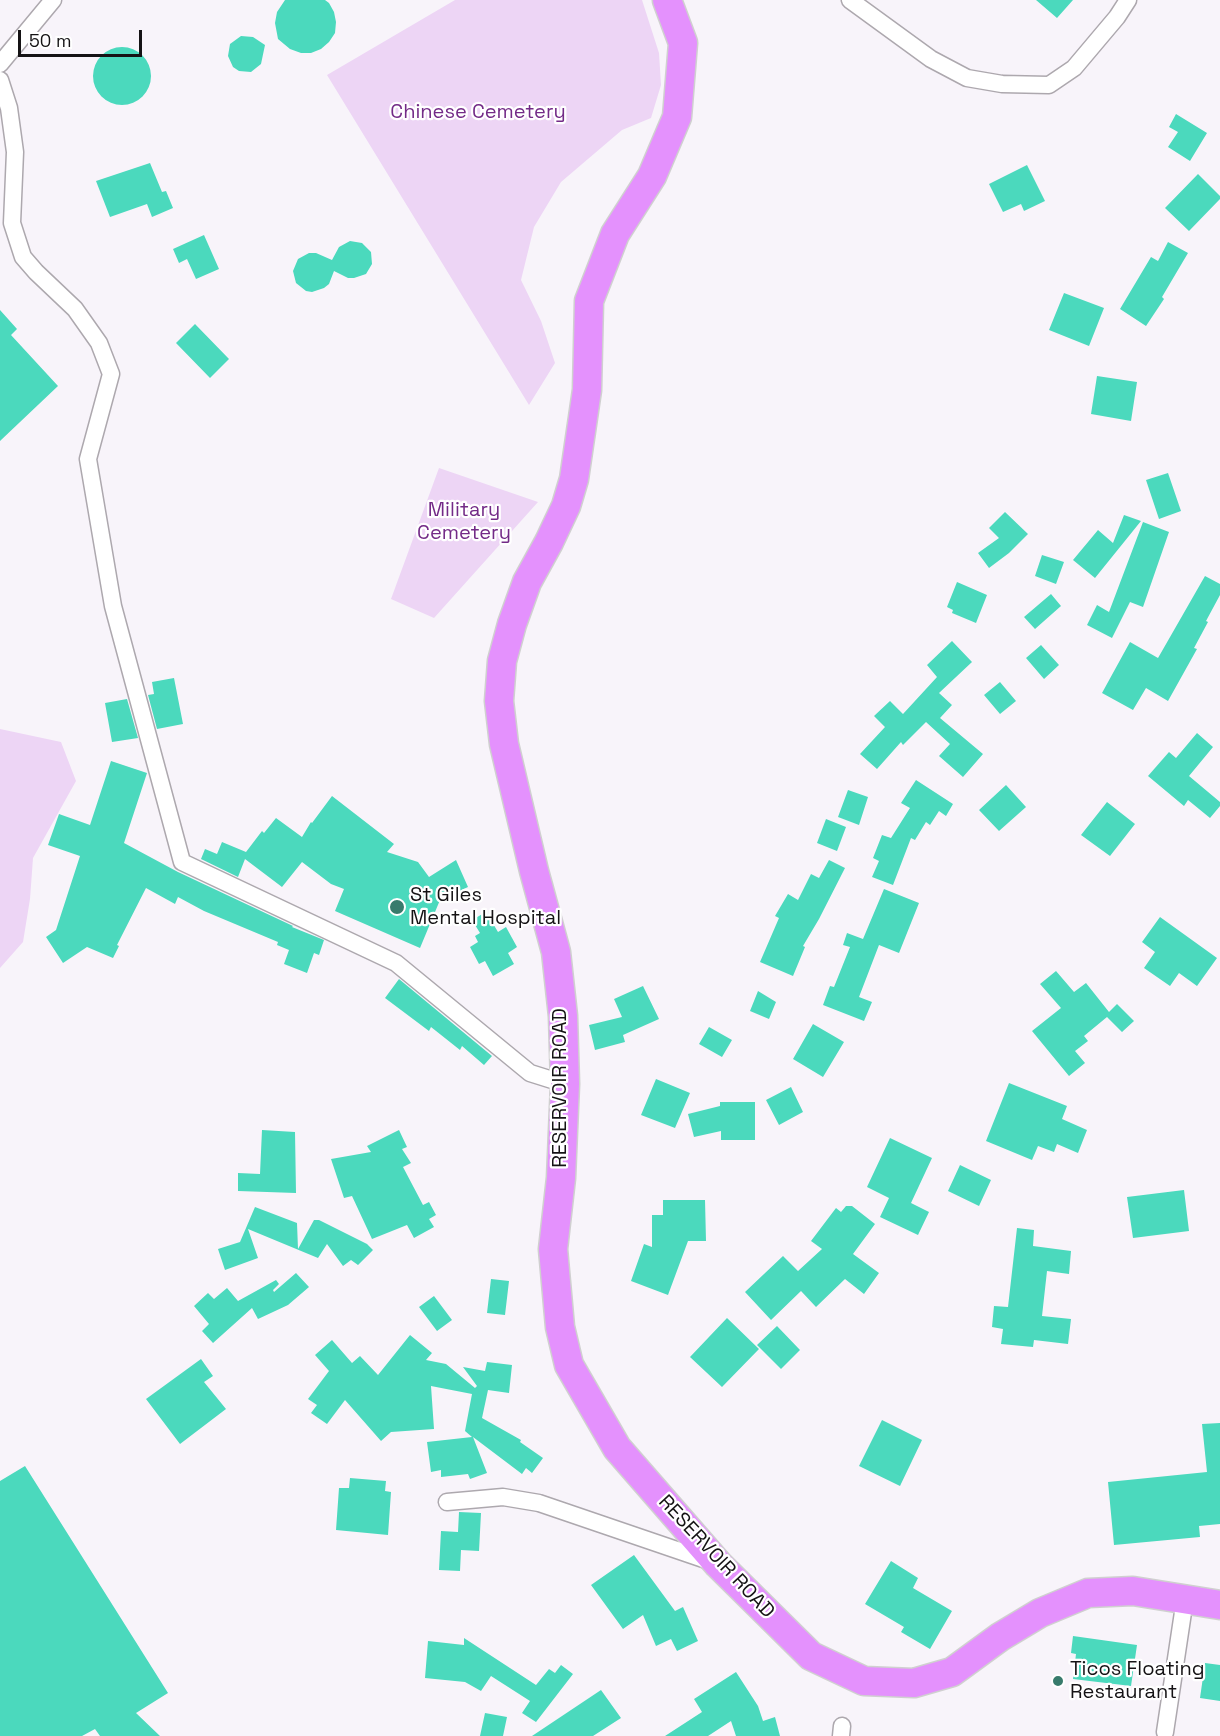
<!DOCTYPE html>
<html>
<head>
<meta charset="utf-8">
<style>
	body { margin:0 }
	#map { position:relative; width:1220px; height:1736px; overflow:hidden; background:#f8f4fa; font-family:"Space Grotesk",sans-serif }
	canvas { display:block }
	.scale { position:absolute; left:18px; top:30px; width:124px; height:27px; box-sizing:border-box; border:3px solid #151315; border-top:0; padding-left:8px; font-size:18px; line-height:21px; white-space:nowrap; color:#151315; -webkit-text-stroke:4px #fff; paint-order:stroke }
</style>
</head>
<body>
<div id="map">
<canvas width="1220" height="1736"></canvas>
<div class="scale">50 m</div>
</div>
<script>
const ctx = document.querySelector('canvas').getContext('2d');
ctx.lineJoin = 'round';
function paint(path, color) {
  ctx.fillStyle = color;
  ctx.fill(path, 'evenodd');
}
function toPath(rows) {
  const path = new Path2D();
  for (const r of rows) {
    if (r.length === 3) {
      path.moveTo(r[0] + r[2], r[1]);
      path.arc(r[0], r[1], r[2], 0, 2 * Math.PI);
      continue;
    }
    path.moveTo(r[0], r[1]);
    for (let i = 2; i < r.length; i += 2) path.lineTo(r[i], r[i + 1]);
  }
  return path;
}
function stroke(path, color, width, dash) {
  ctx.strokeStyle = color;
  ctx.lineWidth = width;
  ctx.lineCap = dash ? 'butt' : 'round';
  ctx.setLineDash(dash || []);
  ctx.stroke(path);
}
function label(font, color, halo, rows, align = 'center') {
  ctx.font = font + ' "Space Grotesk",sans-serif';
  ctx.lineWidth = 4.5;
  ctx.setLineDash([]);
  ctx.textBaseline = 'middle';
  ctx.strokeStyle = halo;
  ctx.fillStyle = color;
  for (const [text, x, y, turn = 0] of rows) {
    ctx.save();
    ctx.translate(x, y);
    ctx.rotate((+turn || 0) * Math.PI / 180);
    ctx.textAlign = isNaN(turn) ? turn : align;
    if (halo) ctx.strokeText(text, 0, 0);
    ctx.fillText(text, 0, 0);
    ctx.restore();
  }
}
const green = toPath([
	[455,0,642,0,659,53,661,85,651,118,622,130,561,182,534,227,521,280,541,321,555,363,529,405,327,75],
	[439,468,538,502,434,618,391,599],
	[0,729,61,742,76,781,33,858,30,899,23,942,0,968]
]);
const building = toPath([
	[285,0,325,0,329,3,334,12,336,22,335,33,329,42,321,49,311,53,301,53,290,49,278,39,275,23,277,12],
	[1036,0,1073,0,1057,18],
	[241,36,253,37,265,45,261,64,251,72,239,71,233,67,228,56,230,44],
	[122,76,29],
	[1176,114,1207,133,1190,161,1168,147,1178,132,1169,127],
	[150,163,162,192,166,191,173,208,152,217,147,204,110,217,96,181],
	[1027,165,1045,201,1024,211,1021,204,1003,212,989,184],
	[1198,174,1220,196,1220,199,1189,231,1165,208],
	[204,235,219,269,196,279,187,259,179,263,173,249],
	[350,241,362,243,371,252,372,264,366,274,354,278,348,278,334,271,329,284,324,288,312,292,306,291,296,283,293,271,298,259,309,253,316,253,332,260,339,247],
	[1168,242,1188,253,1162,297,1164,299,1146,326,1120,309,1151,257,1158,261],
	[1064,293,1104,308,1089,346,1049,330],
	[0,310,17,329,11,335,58,386,0,441],
	[195,324,229,359,210,378,176,343],
	[1097,376,1137,382,1131,421,1091,414],
	[1168,473,1181,511,1159,519,1146,480],
	[1005,512,1028,534,1009,553,989,568,978,553,999,538,989,528],
	[1124,515,1141,521,1095,578,1073,560,1098,530,1113,543],
	[1143,522,1169,532,1143,607,1130,602,1112,638,1087,625,1097,605,1109,612],
	[1042,555,1064,562,1056,584,1035,576],
	[1205,576,1220,584,1220,595,1206,621,1208,622,1194,648,1197,649,1168,701,1146,688,1133,710,1102,693,1130,642,1158,658],
	[957,582,987,595,976,623,952,613,953,610,947,607],
	[1051,594,1061,606,1035,629,1024,617],
	[952,641,972,662,939,693,952,705,940,718,983,754,963,777,939,756,950,744,926,722,903,745,901,742,877,769,860,754,885,727,874,716,890,701,903,714,937,677,927,665],
	[1041,645,1059,665,1044,679,1026,658],
	[174,678,183,724,157,729,148,695,154,694,152,682],
	[1000,682,1016,701,1000,714,984,695],
	[127,699,138,738,112,742,105,703],
	[1197,733,1213,747,1189,776,1220,802,1220,806,1210,818,1188,800,1184,806,1148,776,1169,752,1176,758],
	[111,761,147,773,124,843,178,872,293,926,292,927,324,940,319,955,314,953,307,973,284,964,289,950,277,945,278,942,204,911,178,897,175,904,146,888,117,945,119,946,113,958,87,947,63,963,46,937,56,930,80,856,48,845,59,814,90,825],
	[916,780,953,804,946,816,939,811,930,825,926,822,915,840,911,838,893,885,872,877,879,861,873,858,882,835,891,838,910,808,901,803],
	[1006,785,1026,807,999,831,979,810],
	[848,790,868,797,859,825,838,817],
	[332,796,394,844,387,852,418,862,429,877,456,860,468,887,440,900,420,948,335,911,344,889,331,884,302,862,282,887,245,859,238,877,201,859,205,849,217,854,222,842,246,852,262,831,264,833,276,818,302,837,311,822,312,823],
	[1107,802,1135,824,1110,856,1081,835],
	[826,819,846,827,837,851,817,843],
	[829,860,845,868,819,919,803,946,805,947,793,976,760,962,779,918,775,916,788,894,798,900,811,874,819,878],
	[884,889,919,903,899,953,879,945,859,997,872,1002,864,1021,823,1005,830,986,834,987,850,947,843,945,847,933,863,939],
	[486,912,498,932,506,927,517,947,508,953,514,964,493,976,485,961,479,964,470,947,478,942,475,936,480,933,472,920],
	[1160,917,1217,958,1197,986,1179,973,1170,986,1144,968,1155,952,1142,942],
	[1056,971,1074,992,1086,983,1109,1012,1117,1004,1134,1021,1122,1032,1107,1017,1084,1036,1088,1041,1075,1051,1085,1063,1069,1076,1032,1031,1061,1008,1040,984],
	[399,979,492,1056,484,1065,462,1046,460,1050,431,1027,429,1031,385,998],
	[643,986,659,1019,623,1035,625,1042,595,1050,589,1025,622,1017,614,999],
	[758,991,776,1002,769,1019,750,1011],
	[813,1024,844,1042,823,1077,793,1059],
	[709,1027,732,1040,722,1057,699,1044],
	[656,1079,690,1093,675,1128,641,1115],
	[1009,1083,1067,1106,1062,1119,1087,1130,1078,1153,1057,1144,1054,1152,1038,1146,1032,1160,986,1141],
	[791,1087,803,1112,779,1125,766,1100],
	[720,1102,755,1102,755,1140,721,1140,721,1131,694,1137,688,1114,720,1106],
	[262,1130,295,1132,296,1193,238,1191,238,1173,260,1174],
	[399,1130,407,1147,402,1149,411,1163,403,1167,423,1205,429,1202,436,1215,429,1219,434,1227,414,1238,407,1225,372,1239,352,1196,344,1198,331,1159,371,1152,367,1146],
	[890,1138,932,1158,911,1203,929,1212,918,1235,880,1217,889,1198,867,1187],
	[960,1165,991,1180,979,1206,948,1191],
	[1184,1190,1189,1231,1133,1238,1127,1197],
	[663,1200,705,1200,706,1241,688,1241,668,1295,631,1281,644,1244,652,1247,652,1215,663,1215],
	[846,1206,852,1206,875,1224,853,1254,879,1273,864,1294,845,1279,816,1307,801,1291,771,1320,745,1292,783,1256,798,1271,822,1249,811,1241,836,1208,841,1212],
	[255,1207,297,1223,298,1249,314,1220,319,1220,367,1244,373,1250,358,1265,351,1260,343,1266,327,1244,318,1258,248,1229,258,1258,225,1270,218,1249,240,1242],
	[1017,1228,1034,1230,1033,1246,1071,1251,1069,1274,1047,1271,1042,1316,1071,1319,1068,1344,1034,1340,1033,1347,1001,1344,1003,1329,992,1327,994,1306,1008,1307],
	[296,1273,309,1287,288,1305,258,1319,252,1308,213,1343,202,1331,209,1324,194,1306,208,1293,214,1299,227,1288,238,1301,276,1280,279,1284,273,1290,274,1292],
	[491,1279,509,1281,505,1315,487,1313],
	[434,1296,452,1320,437,1331,419,1307],
	[727,1318,759,1349,722,1387,690,1357],
	[777,1326,800,1350,781,1369,757,1345],
	[410,1335,432,1353,426,1360,446,1364,475,1388,477,1386,463,1367,485,1371,487,1362,512,1365,509,1393,488,1390,482,1418,521,1440,520,1442,543,1458,532,1473,526,1468,522,1474,473,1437,487,1473,470,1479,468,1474,441,1477,441,1470,431,1472,427,1442,472,1437,465,1431,472,1394,431,1386,434,1429,391,1432,381,1441,345,1400,327,1424,311,1413,317,1405,308,1399,329,1371,315,1355,332,1340,352,1363,360,1356,378,1375],
	[201,1359,213,1376,204,1382,226,1409,180,1444,146,1399],
	[882,1420,922,1440,900,1486,859,1466],
	[1220,1423,1220,1524,1199,1526,1200,1537,1114,1545,1108,1482,1207,1472,1202,1424],
	[25,1466,168,1693,136,1713,160,1736,100,1736,95,1729,82,1736,0,1736,0,1481],
	[350,1478,386,1481,385,1491,391,1492,388,1535,336,1530,339,1488,349,1488],
	[459,1512,481,1513,479,1551,461,1550,460,1571,439,1570,441,1531,458,1532],
	[634,1555,675,1611,683,1607,698,1641,677,1651,671,1639,656,1646,643,1615,623,1629,591,1585],
	[891,1561,918,1578,913,1588,952,1611,930,1649,901,1632,904,1627,865,1604],
	[1073,1636,1137,1645,1131,1686,1073,1679,1076,1654,1071,1653],
	[464,1638,536,1685,549,1669,555,1673,561,1665,573,1674,536,1722,522,1713,530,1701,491,1676,481,1691,465,1682,425,1678,428,1641,464,1645],
	[1205,1663,1220,1665,1220,1701,1200,1698],
	[736,1672,758,1706,763,1721,775,1717,780,1736,736,1736,731,1721,708,1736,665,1736,702,1712,694,1699],
	[601,1690,621,1718,593,1736,532,1736],
	[485,1713,507,1717,503,1736,480,1736]
]);
const street = toPath([
	[850,0,931,59,967,78,1002,84,1049,85,1074,68,1117,17,1128,0],
	[0,64,53,0],
	[0,80,9,108,15,152,12,223,23,257,36,272,75,309,99,343,111,374,88,459,113,606,182,862,396,963,530,1073,565,1084],
	[447,1502,503,1497,539,1503,712,1562],
	[1165,1732,1185,1599],
	[841,1736,842,1726]
]);
const highway = toPath([
	[667,0,683,43,677,117,652,176,615,234,589,301,587,390,574,479,566,506,549,542,527,582,512,624,502,661,499,701,504,744,534,871,556,952,563,1016,565,1084,561,1178,553,1249,560,1327,569,1365,617,1448,718,1564,811,1656,864,1681,914,1683,952,1672,1000,1637,1040,1613,1088,1593,1133,1591,1220,1605]
]);
const markers = [
	[397,907,8,"#387b6c"],
	[1058,1681,6,"#387b6c"]
];
const parkNames = [
	["Chinese Cemetery",478,113],
	["Military",464,511],
	["Cemetery",464,534]
];
const poiNames = [
	["St Giles",410,896],
	["Mental Hospital",410,919],
	["Ticos Floating",1070,1670],
	["Restaurant",1070,1693]
];
const streetNames = [
	["RESERVOIR ROAD",561,1088,-90],
	["RESERVOIR ROAD",716,1557,47]
];
paint(green, '#edd5f5');
paint(building, '#4bd9bd');
stroke(street, '#ada8ae', 19);
stroke(highway, '#d0d0d0', 31);
stroke(street, '#fff', 16);
stroke(highway, '#e491fd', 28);
for (const [x, y, r, color] of markers) {
  const dot = new Path2D();
  dot.arc(x, y, r, 0, 2 * Math.PI);
  ctx.fillStyle = color;
  ctx.fill(dot);
  stroke(dot, '#fff', 2);
}
label('20px', '#732a87', '#fff', parkNames);
label('20px', '#151315', '#fff', poiNames, 'left');
label('20px', '#151315', '#fff', streetNames);
</script>
</body>
</html>
